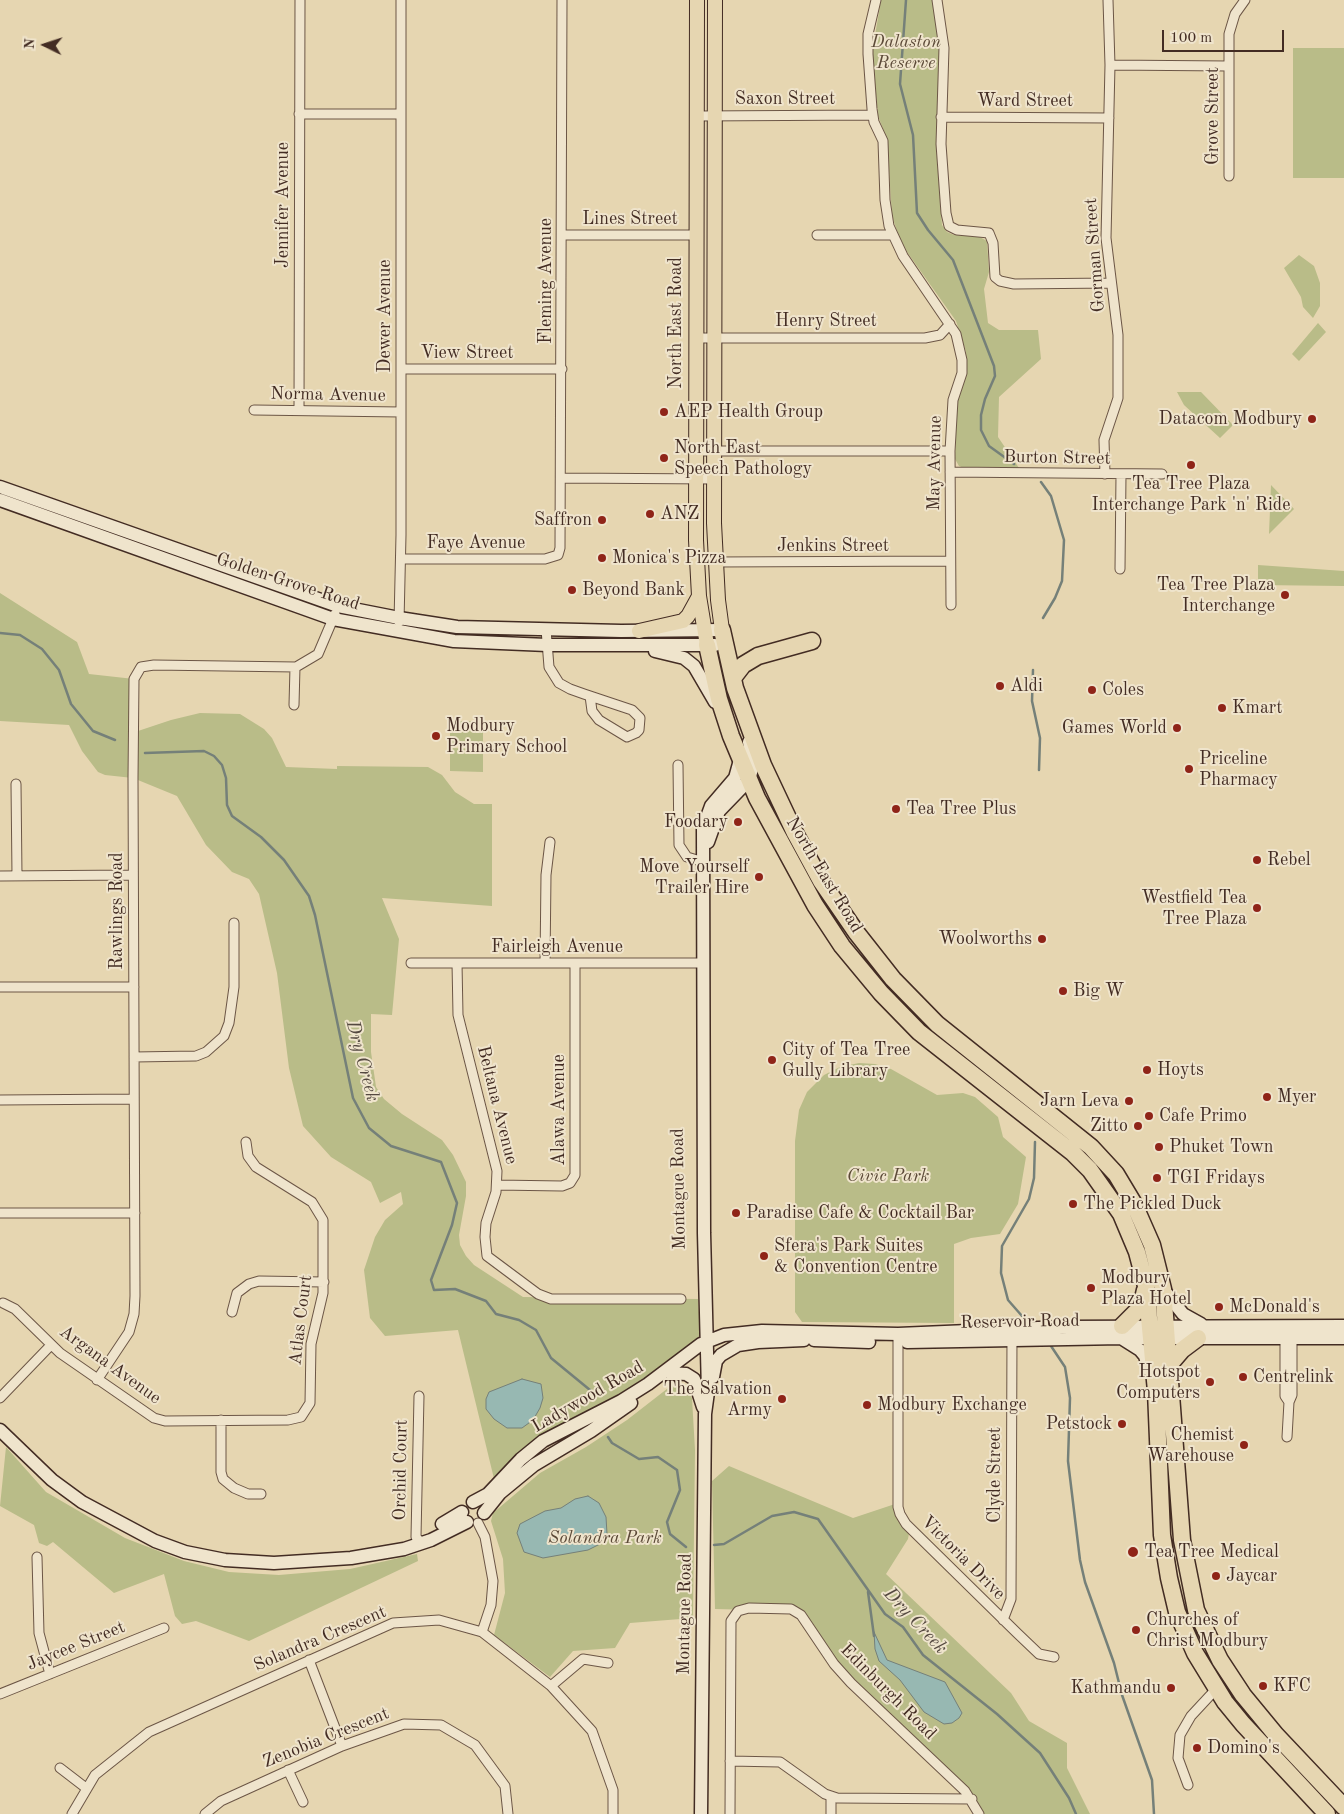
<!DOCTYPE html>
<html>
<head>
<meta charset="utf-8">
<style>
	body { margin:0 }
	#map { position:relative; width:1344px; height:1814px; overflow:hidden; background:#e6d6b1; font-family:"Old Standard TT",serif }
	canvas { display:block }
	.north { position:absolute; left:20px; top:20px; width:50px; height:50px; -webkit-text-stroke:4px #efe4cc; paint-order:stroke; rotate:274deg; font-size:14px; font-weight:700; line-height:20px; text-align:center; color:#432c23 }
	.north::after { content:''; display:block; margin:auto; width:18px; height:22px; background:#432c23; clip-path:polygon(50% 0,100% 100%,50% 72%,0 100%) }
	.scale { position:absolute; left:1162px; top:30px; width:122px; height:22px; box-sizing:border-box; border:2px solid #432c23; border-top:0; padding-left:6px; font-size:15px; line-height:18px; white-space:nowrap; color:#432c23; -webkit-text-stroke:4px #efe4cc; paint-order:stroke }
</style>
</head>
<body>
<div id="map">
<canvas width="1344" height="1814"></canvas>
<div class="north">N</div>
<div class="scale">100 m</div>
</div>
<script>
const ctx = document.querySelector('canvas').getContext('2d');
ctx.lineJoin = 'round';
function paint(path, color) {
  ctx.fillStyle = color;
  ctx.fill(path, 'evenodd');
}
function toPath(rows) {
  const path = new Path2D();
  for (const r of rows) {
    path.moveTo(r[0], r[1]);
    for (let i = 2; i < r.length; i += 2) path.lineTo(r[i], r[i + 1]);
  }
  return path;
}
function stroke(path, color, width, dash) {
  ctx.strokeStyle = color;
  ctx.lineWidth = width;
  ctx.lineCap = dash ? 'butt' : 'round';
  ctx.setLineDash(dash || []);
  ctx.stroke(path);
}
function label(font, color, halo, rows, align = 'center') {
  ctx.font = font + ' "Old Standard TT",serif';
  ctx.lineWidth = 4;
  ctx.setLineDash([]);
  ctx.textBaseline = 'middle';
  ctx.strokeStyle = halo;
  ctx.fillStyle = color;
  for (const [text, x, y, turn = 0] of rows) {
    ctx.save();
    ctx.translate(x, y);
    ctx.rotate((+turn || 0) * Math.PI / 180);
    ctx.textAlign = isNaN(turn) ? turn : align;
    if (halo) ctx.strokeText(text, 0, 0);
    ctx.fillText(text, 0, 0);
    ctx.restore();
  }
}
const green = toPath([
	[881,0,934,0,940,45,936,144,942,225,947,232,954,235,978,236,987,241,989,272,984,289,988,323,999,330,1038,330,1041,359,999,397,998,437,1019,468,964,468,959,466,955,459,957,403,967,369,966,352,956,321,907,252,900,240,892,216,887,139,878,116,872,53],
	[1293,48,1344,48,1344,178,1293,178],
	[1299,255,1314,266,1320,283,1320,306,1313,318,1303,307,1301,297,1284,268],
	[1318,323,1326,332,1299,361,1292,354],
	[1177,392,1201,392,1233,425,1220,438,1184,405],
	[1271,485,1294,509,1269,534],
	[1258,565,1344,571,1344,586,1258,585],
	[0,593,77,642,89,674,134,679,135,732,171,720,200,713,240,714,264,729,272,738,286,767,337,769,337,766,428,767,442,775,455,792,474,804,492,804,492,906,382,898,399,939,392,1015,371,1014,371,1052,376,1087,384,1099,402,1114,442,1140,453,1155,466,1182,466,1196,459,1235,460,1245,466,1256,474,1265,523,1297,698,1299,701,1344,648,1384,564,1428,496,1487,458,1330,385,1336,370,1318,364,1270,375,1237,385,1220,403,1204,401,1192,380,1203,371,1182,331,1157,303,1126,289,1068,277,973,259,894,249,879,232,872,206,845,177,796,133,778,105,775,98,772,82,751,69,725,0,721],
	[450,721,483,721,483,744,450,744],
	[450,748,483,749,483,772,450,771],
	[859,1063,875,1064,891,1069,937,1095,963,1093,975,1097,998,1117,1003,1137,1026,1157,1018,1204,1000,1234,971,1238,954,1244,954,1323,802,1322,795,1312,795,1141,799,1110,807,1092,824,1075,840,1067],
	[672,1385,684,1386,692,1398,695,1450,693,1618,630,1623,615,1648,573,1651,550,1677,494,1635,505,1593,503,1559,491,1521,493,1513,540,1473,586,1447,627,1420],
	[6,1447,46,1492,125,1538,184,1561,229,1572,279,1575,350,1569,417,1554,418,1561,249,1641,196,1621,182,1624,175,1616,164,1574,114,1593,53,1542,47,1546,39,1543,34,1525,0,1506],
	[729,1466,853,1518,898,1503,910,1528,908,1539,886,1574,1011,1693,1029,1721,1067,1743,1067,1768,1090,1814,978,1814,976,1807,871,1702,796,1611,715,1609,712,1481]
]);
const water = toPath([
	[522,1379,541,1384,543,1398,540,1408,533,1420,522,1428,507,1428,494,1419,486,1409,486,1399,489,1392,522,1379],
	[588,1496,599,1503,606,1517,607,1534,600,1544,588,1550,543,1558,524,1552,517,1533,520,1524,545,1511,561,1508,575,1499,588,1496],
	[874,1632,887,1660,945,1682,962,1713,959,1718,952,1723,944,1724,924,1712,900,1680,879,1661,875,1649,874,1632]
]);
const stream = toPath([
	[906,0,900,84,913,135,917,213,928,230,953,260,994,366,995,376,985,399,981,415,981,430,989,446,1014,464],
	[1041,482,1051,496,1064,540,1062,581,1055,598,1043,618],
	[0,633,20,635,42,649,59,670,71,704,93,731,115,740],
	[1033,670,1032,701,1040,738,1039,770],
	[145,753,204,751,214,756,222,765,226,778,227,805,232,816,261,837,284,860,309,896,315,915,353,1098,369,1128,391,1146,441,1162,457,1203,452,1225,431,1280,434,1290,455,1289,486,1301,496,1314,519,1320,536,1330,551,1358,590,1390],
	[1029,1324,1008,1300,1001,1273,1002,1246,1029,1199,1034,1178,1035,1142],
	[1051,1346,1065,1367,1070,1398,1068,1461,1080,1560,1085,1582,1114,1663,1122,1695,1152,1780,1154,1814],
	[608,1437,612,1443,639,1459,658,1457,677,1470,680,1490,667,1522,670,1534,686,1547],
	[714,1545,724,1544,772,1516,794,1512,818,1519,885,1614,903,1627,923,1655,997,1714,1040,1753,1069,1798,1076,1814],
	[868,1592,874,1636]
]);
const street = toPath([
	[876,0,868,34,868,54,872,109,874,122,883,141,885,200,889,226,903,256,956,334,962,360,962,373,953,400,950,451,951,605],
	[937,0,944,48,941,144,946,213,949,226,957,230,989,233,993,243,995,277,1000,281,1014,284,1111,283],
	[1110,65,1228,66],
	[299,114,401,114],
	[697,116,873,115],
	[941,117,1109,118],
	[1229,176,1229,34,1235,14,1245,0],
	[563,235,697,235],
	[817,235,893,235],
	[696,338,925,338,940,335,950,324],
	[401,369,562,369],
	[254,410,401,412],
	[299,410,300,0],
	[696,451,950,451],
	[950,472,1162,474],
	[1105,474,1104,440,1118,398,1118,335,1106,238,1110,65,1108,0],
	[562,478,715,479],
	[401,559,545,559,558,555,560,548,562,0],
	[715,562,950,561],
	[1120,569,1121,475],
	[399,622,401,535,401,0],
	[546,629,549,667,559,683,570,689,584,694,632,710,640,718,639,730,636,733,627,737,599,720,592,711,590,696],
	[294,705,295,667],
	[678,765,679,845,687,857,704,862],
	[16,784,17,876],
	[0,876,133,875],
	[411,963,703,963],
	[457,963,458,1015,497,1171,496,1192,486,1223,485,1237,487,1256,538,1294,551,1299,681,1299],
	[545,963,546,875,550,842],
	[0,987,134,987],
	[134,1057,196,1056,206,1052,224,1036,229,1023,234,987,234,923],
	[0,1100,134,1099],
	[497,1185,562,1186,570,1183,575,1175,575,963],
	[0,1213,135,1213],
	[3,1303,15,1309,60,1353,154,1418,165,1421,288,1420,301,1417,310,1403,311,1344,323,1293,323,1220,312,1202,256,1167,248,1156,246,1142],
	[232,1312,237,1293,249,1284,259,1281,324,1282],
	[898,1334,898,1507,900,1514,906,1524,1017,1633,1039,1654,1054,1657],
	[1285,1338,1285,1396,1289,1402],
	[97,1380,129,1332,134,1314,135,1296,133,778,134,679,141,667,154,665,296,667,318,654,335,614],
	[419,1396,416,1537,421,1543],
	[0,1398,51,1345],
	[221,1420,221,1472,223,1479,234,1488,248,1494,261,1494],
	[1287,1437,1289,1402,1292,1395,1292,1338],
	[478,1523,485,1537,493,1581,491,1605,482,1632],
	[37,1557,39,1633,50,1674],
	[1003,1620,1011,1599,1012,1334],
	[309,1660,342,1746],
	[551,1686,583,1659,608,1663],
	[0,1694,164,1628],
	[730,1761,780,1762,825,1794,837,1798,972,1799],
	[60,1768,86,1788],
	[288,1770,303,1802],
	[1188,1785,1178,1758,1180,1735,1191,1716,1217,1688],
	[72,1814,95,1775,149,1732,393,1623,439,1620,482,1632,551,1686,592,1731,613,1790,613,1814],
	[205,1814,221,1801,342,1746,404,1724,441,1725,475,1745,505,1786,508,1814],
	[730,1814,731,1621,738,1611,749,1608,791,1609,801,1615,834,1664,851,1683,965,1791,979,1814],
	[831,1814,831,1796]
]);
const secondary = toPath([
	[0,487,338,606,399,618,457,627,621,631,722,630],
	[0,500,333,619,454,641,547,645,715,645],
	[655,651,684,658,694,666,715,702],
	[708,842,719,811,749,780,753,765,749,742],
	[1163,1289,1183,1314,1201,1324],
	[1121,1338,1140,1350,1145,1356,1149,1370],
	[814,1340,869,1342],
	[907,1342,1121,1338,1344,1338],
	[670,1373,686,1374,694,1379,703,1407],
	[713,1377,716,1361,721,1355,738,1345,758,1342,804,1340],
	[0,1430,52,1480,82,1502,155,1541,185,1552,225,1560,274,1563,351,1558,404,1549,431,1540,467,1522],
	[473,1502,488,1494,521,1459,543,1441,621,1401,648,1384,701,1344,724,1335,762,1331,898,1334,1062,1327,1344,1326],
	[484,1513,500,1493,534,1465,591,1431,631,1403],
	[442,1524,462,1512],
	[701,1814,705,1414,708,1392,704,1233,703,828,711,806,735,778,740,760]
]);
const primary = toPath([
	[697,0,696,540,699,596,707,645],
	[715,0,714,523,718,600,722,630],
	[639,631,683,621,688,616,699,596]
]);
const highway = toPath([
	[722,630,735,688,763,765,795,833,821,881,856,932,893,979,937,1024,1091,1147,1116,1174,1134,1204,1152,1245,1163,1289,1182,1540,1196,1610,1220,1660,1243,1695,1276,1735,1344,1807],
	[707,645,719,699,731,736,757,798,815,905,842,946,881,993,919,1032,1073,1153,1090,1170,1121,1214,1137,1252,1146,1286,1156,1391,1162,1535,1169,1578,1177,1612,1195,1653,1225,1702,1243,1724,1327,1814],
	[733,678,743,665,758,656,812,641],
	[1122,1326,1141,1307,1145,1290],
	[1170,1364,1182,1350,1198,1338]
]);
const markers = [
	[664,412,5,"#8f2418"],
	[1312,419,5,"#8f2418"],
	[664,458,5,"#8f2418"],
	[1191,465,5,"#8f2418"],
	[650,514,5,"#8f2418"],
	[602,520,5,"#8f2418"],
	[602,558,5,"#8f2418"],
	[572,590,5,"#8f2418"],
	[1285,595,5,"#8f2418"],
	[1000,686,5,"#8f2418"],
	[1092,690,5,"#8f2418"],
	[1222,708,5,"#8f2418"],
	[1177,728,5,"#8f2418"],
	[436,736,5,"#8f2418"],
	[1189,769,5,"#8f2418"],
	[896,809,5,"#8f2418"],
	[738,822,5,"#8f2418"],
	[1257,860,5,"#8f2418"],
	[759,877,5,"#8f2418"],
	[1257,908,5,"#8f2418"],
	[1042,939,5,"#8f2418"],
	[1063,991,5,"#8f2418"],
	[772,1060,5,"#8f2418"],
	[1147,1070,5,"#8f2418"],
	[1267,1097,5,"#8f2418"],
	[1129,1101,5,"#8f2418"],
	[1149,1116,5,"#8f2418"],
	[1138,1126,5,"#8f2418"],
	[1159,1147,5,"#8f2418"],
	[1157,1178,5,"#8f2418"],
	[1073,1204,5,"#8f2418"],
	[736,1213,5,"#8f2418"],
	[764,1256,5,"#8f2418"],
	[1091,1288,5,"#8f2418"],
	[1219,1307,5,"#8f2418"],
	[1243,1377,5,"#8f2418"],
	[1210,1382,5,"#8f2418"],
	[782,1399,5,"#8f2418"],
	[867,1405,5,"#8f2418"],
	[1122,1424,5,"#8f2418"],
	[1244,1445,5,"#8f2418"],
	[1133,1552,6,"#8f2418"],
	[1216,1576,5,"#8f2418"],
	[1136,1630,5,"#8f2418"],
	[1263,1686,5,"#8f2418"],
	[1171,1688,5,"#8f2418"],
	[1197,1748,5,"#8f2418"]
];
const parkNames = [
	["Dalaston",906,42],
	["Reserve",906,63],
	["Civic Park",888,1176],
	["Solandra Park",605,1538]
];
const streetNames = [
	["Saxon Street",785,99],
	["Ward Street",1025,101],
	["Grove Street",1213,116,-90],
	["Jennifer Avenue",283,205,-90],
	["Lines Street",630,219],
	["Gorman Street",1095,255,-94],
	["Fleming Avenue",546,281,-90],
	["Dewer Avenue",385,316,-90],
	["Henry Street",826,321],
	["North East Road",676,323,-90],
	["View Street",467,353],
	["Norma Avenue",328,395,1],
	["Burton Street",1057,458,1],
	["May Avenue",935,463,-89],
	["Faye Avenue",476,543],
	["Jenkins Street",833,546],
	["Golden Grove Road",288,582,18],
	["North East Road",824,875,59],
	["Rawlings Road",117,911,-90],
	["Fairleigh Avenue",557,947],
	["Beltana Avenue",497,1105,76],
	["Alawa Avenue",559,1110,-90],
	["Montague Road",679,1189,-91],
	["Atlas Court",301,1320,-83],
	["Reservoir Road",1020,1322,-1],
	["Argana Avenue",110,1365,36],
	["Ladywood Road",588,1397,-30],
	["Orchid Court",401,1470,-89],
	["Clyde Street",995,1475,-90],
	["Victoria Drive",963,1558,45],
	["Montague Road",685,1614,-89],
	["Solandra Crescent",320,1639,-23],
	["Jaycee Street",76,1646,-22],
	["Edinburgh Road",888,1692,45],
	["Zenobia Crescent",326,1738,-22]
];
const poiNames = [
	["AEP Health Group",674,412],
	["Datacom Modbury",1302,419,"right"],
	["North East",674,448],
	["Speech Pathology",674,469],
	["Tea Tree Plaza",1191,484,"center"],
	["Interchange Park 'n' Ride",1191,505,"center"],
	["ANZ",660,514],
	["Saffron",592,520,"right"],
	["Monica's Pizza",612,558],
	["Tea Tree Plaza",1275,585,"right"],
	["Interchange",1275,606,"right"],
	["Beyond Bank",582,590],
	["Aldi",1010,686],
	["Coles",1102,690],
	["Kmart",1232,708],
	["Modbury",446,726],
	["Primary School",446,747],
	["Games World",1167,728,"right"],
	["Priceline",1199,759],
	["Pharmacy",1199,780],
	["Tea Tree Plus",906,809],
	["Foodary",728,822,"right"],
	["Rebel",1267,860],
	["Move Yourself",749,867,"right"],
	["Trailer Hire",749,888,"right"],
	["Westfield Tea",1247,898,"right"],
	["Tree Plaza",1247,919,"right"],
	["Woolworths",1032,939,"right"],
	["Big W",1073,991],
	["City of Tea Tree",782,1050],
	["Gully Library",782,1071],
	["Hoyts",1157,1070],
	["Myer",1277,1097],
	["Jarn Leva",1119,1101,"right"],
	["Cafe Primo",1159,1116],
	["Zitto",1128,1126,"right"],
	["Phuket Town",1169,1147],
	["TGI Fridays",1167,1178],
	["The Pickled Duck",1083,1204],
	["Paradise Cafe & Cocktail Bar",746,1213],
	["Sfera's Park Suites",774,1246],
	["& Convention Centre",774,1267],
	["Modbury",1101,1278],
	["Plaza Hotel",1101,1299],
	["McDonald's",1229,1307],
	["Hotspot",1200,1372,"right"],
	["Computers",1200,1393,"right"],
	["Centrelink",1253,1377],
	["The Salvation",772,1389,"right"],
	["Army",772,1410,"right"],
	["Modbury Exchange",877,1405],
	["Petstock",1112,1424,"right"],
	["Chemist",1234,1435,"right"],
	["Warehouse",1234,1456,"right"],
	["Tea Tree Medical",1144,1552],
	["Jaycar",1226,1576],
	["Churches of",1146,1620],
	["Christ Modbury",1146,1641],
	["KFC",1273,1686],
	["Kathmandu",1161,1688,"right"],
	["Domino's",1207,1748]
];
const waterNames = [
	["Dry Creek",362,1061,75],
	["Dry Creek",915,1621,47]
];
paint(green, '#b9bc88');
paint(water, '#97b8b2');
stroke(water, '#758079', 1);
stroke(stream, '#758079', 2.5);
stroke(street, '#6c5646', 11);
stroke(secondary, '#432c23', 15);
stroke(primary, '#432c23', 16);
stroke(highway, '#432c23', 19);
stroke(street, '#efe4cc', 9);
stroke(secondary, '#efe4cc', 12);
stroke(primary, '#e6d6b1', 14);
stroke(highway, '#e6d6b1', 16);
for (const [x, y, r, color] of markers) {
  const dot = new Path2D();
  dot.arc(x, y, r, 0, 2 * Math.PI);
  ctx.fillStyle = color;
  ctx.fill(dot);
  stroke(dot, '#efe4cc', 2);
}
label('italic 18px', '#5b4937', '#efe4cc', parkNames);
label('18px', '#432c23', '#efe4cc', streetNames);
label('18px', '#432c23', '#efe4cc', poiNames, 'left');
label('italic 19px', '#544840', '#efe4cc', waterNames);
</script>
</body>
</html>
